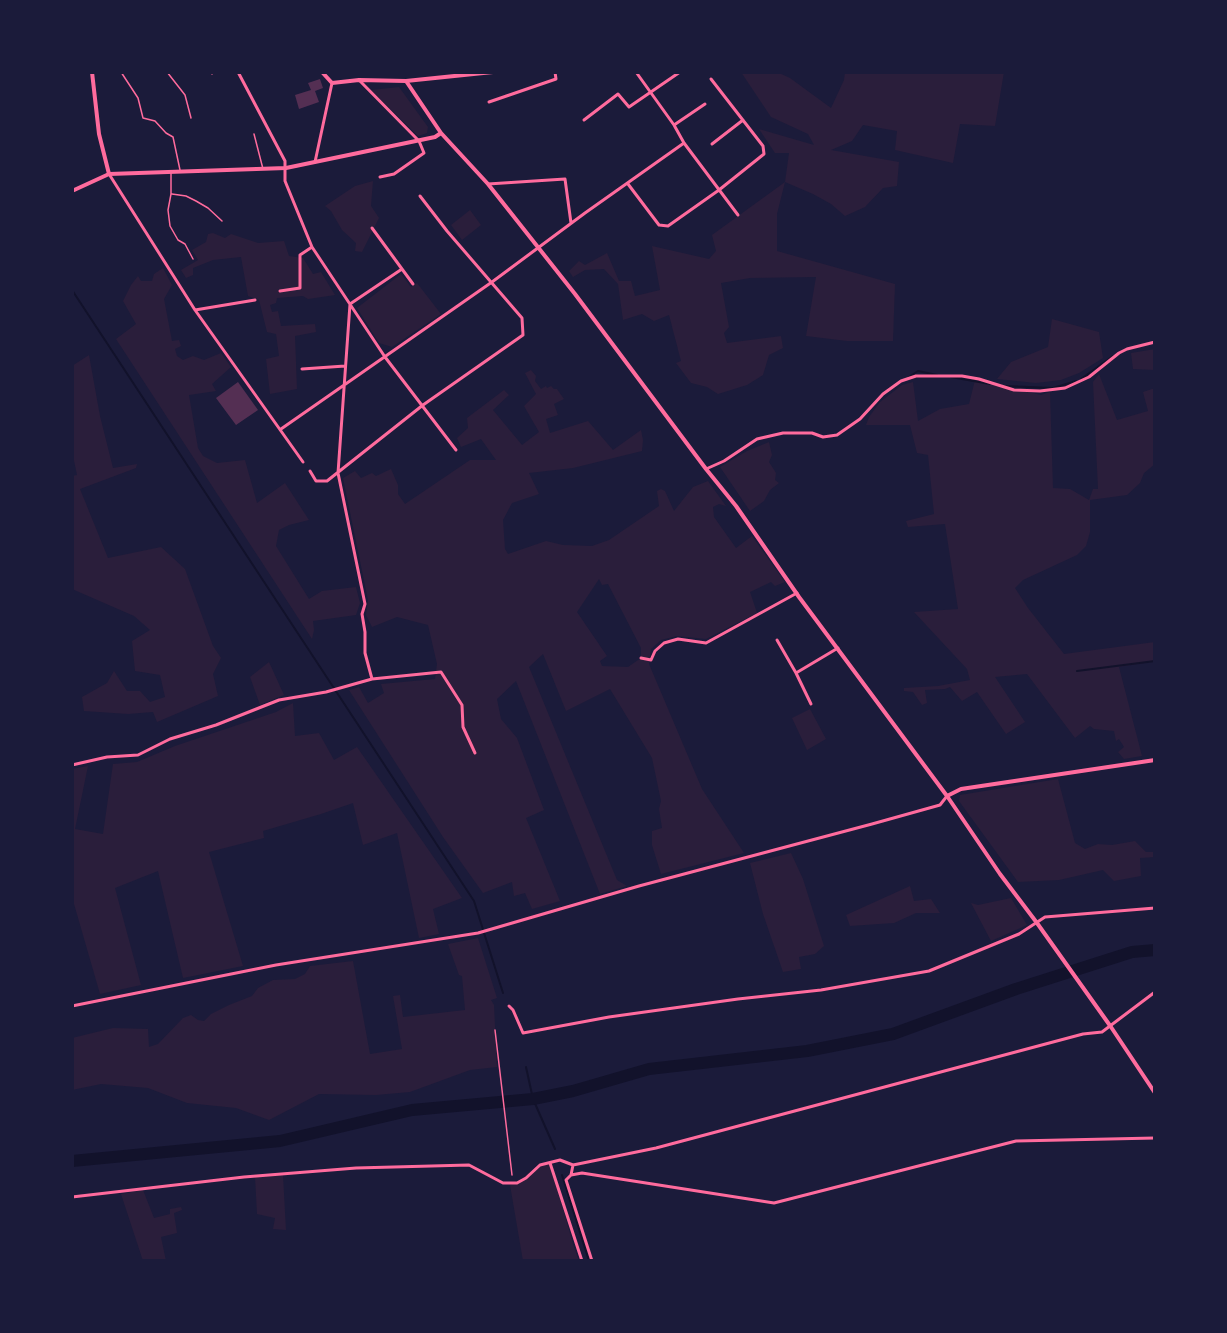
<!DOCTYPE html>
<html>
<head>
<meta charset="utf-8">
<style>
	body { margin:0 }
	#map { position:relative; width:1227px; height:1333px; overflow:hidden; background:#1b1b3a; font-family:Ubuntu,sans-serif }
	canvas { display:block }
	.frame { position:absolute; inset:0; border:74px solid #1b1b3a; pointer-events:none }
</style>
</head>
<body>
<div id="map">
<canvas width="1227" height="1333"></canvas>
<div class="frame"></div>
</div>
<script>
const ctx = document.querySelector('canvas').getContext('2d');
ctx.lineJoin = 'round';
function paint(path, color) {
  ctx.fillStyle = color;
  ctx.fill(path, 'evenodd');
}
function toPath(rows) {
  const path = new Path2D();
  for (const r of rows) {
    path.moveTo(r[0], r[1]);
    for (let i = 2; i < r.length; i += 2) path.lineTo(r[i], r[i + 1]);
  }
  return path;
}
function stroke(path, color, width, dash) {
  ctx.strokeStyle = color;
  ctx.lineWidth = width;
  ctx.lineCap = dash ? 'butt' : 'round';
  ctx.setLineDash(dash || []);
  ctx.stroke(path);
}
const green = toPath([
	[741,72,777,72,790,78,831,108,844,80,845,72,1004,72,995,126,960,124,953,163,895,150,897,131,863,125,852,141,831,150,899,162,897,186,883,188,865,207,845,216,831,204,813,194,785,182,777,214,777,251,895,284,893,341,847,341,806,336,816,277,750,278,721,283,729,327,724,333,727,343,781,336,783,348,769,355,763,375,747,385,718,394,707,387,691,383,676,363,681,361,669,315,654,321,642,314,623,320,618,284,604,269,585,270,573,277,569,271,579,261,585,265,607,253,619,281,631,281,635,296,660,290,652,246,709,259,716,251,712,235,785,182,789,153,775,153,759,129,814,145,808,134,771,117],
	[399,87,428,127,427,133,418,136,371,90],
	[373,181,371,206,379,218,362,252,355,251,356,243,342,230,331,211,325,206,355,186],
	[470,210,481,225,462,240,451,225],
	[213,233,225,238,231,234,258,243,284,241,289,256,303,258,313,274,321,272,335,295,308,299,303,296,277,298,276,303,270,305,272,312,278,311,281,326,315,324,316,332,295,336,297,389,270,394,266,359,279,356,276,334,267,332,259,300,248,296,241,257,213,260,193,268,193,275,186,278,181,270,198,260,192,250,206,242,208,234],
	[163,268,172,285,164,299,172,341,179,340,181,346,175,349,177,356,183,360,193,356,204,360,221,353,231,367,212,384,216,391,189,395,198,448,203,456,217,463,245,460,257,503,285,483,309,520,289,525,279,530,276,546,309,599,322,591,356,587,360,603,356,615,313,621,314,630,312,639,116,339,136,324,123,301,131,285,138,276,141,281,152,281,154,274],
	[401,274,411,287,417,283,441,314,392,347,379,343,357,308],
	[1052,319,1099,332,1103,358,1079,373,1061,380,1036,383,997,379,1011,362,1048,347],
	[1155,349,1155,370,1133,369,1131,353],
	[89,355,100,416,113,468,137,464,136,468,80,489,108,558,161,547,185,569,213,646,221,658,213,674,218,696,157,722,153,712,128,714,84,711,82,697,107,683,114,671,127,691,140,691,150,702,165,697,160,675,135,671,132,641,150,630,134,616,72,589,72,476,77,475,72,451,72,366],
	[531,370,536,376,535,381,541,389,546,386,547,388,551,386,554,389,557,389,564,399,554,404,558,415,546,419,550,433,588,421,613,450,641,430,643,440,642,451,573,468,529,473,539,494,512,503,503,520,505,549,508,554,546,541,563,545,592,546,609,540,659,506,657,491,661,489,665,491,674,511,693,487,708,481,726,506,719,504,713,507,714,517,736,548,752,536,785,582,775,586,771,582,750,592,757,613,706,639,677,636,661,640,651,649,649,664,702,789,744,853,661,874,652,845,652,831,662,828,659,809,661,801,652,758,610,689,566,711,543,654,529,667,617,880,627,886,600,894,516,681,497,699,501,719,517,738,544,810,526,818,560,901,532,909,525,893,514,896,512,882,483,893,443,837,349,690,359,687,368,703,384,693,381,684,435,679,437,664,428,625,397,617,372,627,366,615,368,600,343,478,355,471,361,478,372,473,376,476,391,469,398,485,398,494,405,504,470,460,496,460,481,439,461,447,457,438,468,428,467,418,504,390,509,395,493,410,522,445,539,432,524,406,536,394,525,373],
	[599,579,602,585,608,584,641,648,641,658,628,667,602,666,600,661,607,656,577,612],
	[1099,374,1117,420,1148,411,1143,392,1155,388,1155,464,1144,473,1140,483,1127,495,1090,500,1090,532,1086,546,1077,555,1023,580,1015,588,1028,608,1064,654,1155,642,1155,661,1119,667,1142,756,1124,759,1118,752,1124,747,1119,739,1116,741,1114,731,1094,729,1090,726,1075,738,1027,674,995,677,1025,722,1006,734,977,692,962,701,950,687,945,689,925,690,927,703,922,705,913,692,904,691,904,688,938,686,970,680,967,669,914,612,958,609,945,524,908,527,906,521,934,514,928,455,917,453,910,425,866,425,869,417,880,402,902,385,913,382,918,421,940,409,969,404,975,380,1041,395,1050,392,1053,488,1070,489,1089,500,1093,489,1098,489,1093,382],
	[769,442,772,455,769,462,776,473,775,480,779,483,770,490,764,501,750,511,720,467,747,451],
	[269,662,284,695,260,705,250,677],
	[293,703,295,736,319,733,334,760,357,747,462,898,433,909,439,934,419,938,397,833,363,845,353,803,321,814,263,831,264,838,209,852,243,966,183,978,158,871,115,888,141,985,100,994,72,897,72,769,88,766,75,829,103,834,113,764,137,762,175,746,276,712],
	[810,709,826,739,807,750,792,718],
	[1058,779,1075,843,1085,849,1098,844,1112,845,1135,841,1146,852,1155,852,1155,857,1140,858,1141,876,1114,881,1103,870,1059,880,1018,882,959,801,960,795],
	[791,853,803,879,824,946,815,954,799,957,801,969,783,972,763,914,750,863],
	[910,886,914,901,931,899,940,913,916,913,894,923,850,926,846,915],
	[1011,898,1027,925,991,941,971,903,978,905],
	[478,938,497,998,491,1000,494,1005,497,1067,470,1070,410,1092,376,1095,319,1094,269,1120,236,1108,187,1103,148,1088,101,1084,72,1090,72,1038,113,1028,148,1029,149,1047,158,1044,183,1018,191,1015,198,1020,204,1021,211,1014,229,1005,252,996,258,988,273,980,295,979,305,974,310,966,353,961,370,1054,402,1049,393,996,400,995,403,1017,465,1010,462,976,459,975,448,944],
	[550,1163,573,1244,579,1261,523,1261,510,1185,531,1175,539,1164],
	[283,1175,286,1230,273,1229,275,1218,257,1214,255,1177],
	[143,1190,154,1218,170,1214,170,1209,181,1207,182,1210,174,1213,177,1233,161,1237,166,1261,143,1261,121,1194]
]);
const stream = toPath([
	[72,290,474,901,503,993],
	[909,377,918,371,937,375],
	[951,377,990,384],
	[1081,379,1113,356],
	[1005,386,1053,388,1076,381],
	[1077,671,1155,661],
	[526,1067,533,1099,555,1149],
	[562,1175,589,1261]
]);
const river = toPath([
	[72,1161,280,1141,412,1110,533,1099,573,1091,649,1069,807,1051,893,1034,1016,989,1132,952,1155,950]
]);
const building = toPath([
	[320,79,323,88,315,91,319,102,299,109,295,95,311,90,308,83],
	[238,382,258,410,236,425,216,398]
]);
const path = toPath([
	[495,1030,512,1175]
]);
const service = toPath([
	[121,72,138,98,143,118,155,121,166,133,173,137,180,170],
	[167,72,185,95,191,118],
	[254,134,263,169],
	[171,173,171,194,168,210,170,226,178,240,185,244,193,259],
	[172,194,186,196,196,201,208,208,222,221]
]);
const minor = toPath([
	[211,72,212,73],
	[238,72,285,161,285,181,312,247,385,357,456,450],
	[636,72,674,125,684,143,738,215],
	[359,80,419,141,424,153,394,174,380,177],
	[489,102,556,79,555,72],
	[584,120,618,94,629,107,680,72],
	[674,125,705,104],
	[712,144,743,120],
	[315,162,332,83],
	[109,174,195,310,303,462],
	[488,184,565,179,571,223],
	[628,184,659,225,668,226,719,190,764,154,763,146,711,79],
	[372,228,402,269,350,304,338,473,365,604,362,614,365,632,365,653,372,679],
	[402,269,413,284],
	[280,291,300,288,300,255,312,247],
	[195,310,255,300],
	[302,369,345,366],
	[281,429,492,282,585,213,684,143],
	[706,469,724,461,757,439,783,433,812,433,823,437,837,435,860,419,883,394,901,381,916,376,962,376,979,379,1014,390,1040,391,1065,388,1089,377,1119,353,1127,349,1155,342],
	[310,471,316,481,327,481,423,405,523,335,522,318,447,231,420,196],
	[777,640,796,673],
	[641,658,651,660,655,651,664,643,678,639,706,643,797,593],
	[811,704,796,673,838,648],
	[72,765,107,757,138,755,170,739,216,725,279,700,326,692,372,679,441,672,462,705,463,727,475,753],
	[72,1006,276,965,478,933,639,886,872,824,940,805,947,796],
	[509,1006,513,1010,523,1033,609,1017,738,999,821,990,929,971,1019,934,1045,917,1155,908],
	[550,1163,582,1261],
	[573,1165,571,1175,566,1180,592,1261],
	[571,1175,582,1173,774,1203,1016,1141,1155,1138],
	[72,1197,244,1177,356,1168,469,1165,503,1183,517,1183,526,1178,540,1165,560,1160,573,1165,578,1164,656,1148,1083,1034,1102,1032,1155,992]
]);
const tertiary = toPath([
	[92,72,99,134,109,174],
	[947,796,961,789,1155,760]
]);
const secondary = toPath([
	[322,72,332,83,359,80,406,81,493,72],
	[406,81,441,133,488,184,575,294,706,469,736,506,799,597,947,796,1000,874,1037,923,1111,1027,1155,1093],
	[72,191,109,174,286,168,435,137,441,133]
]);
paint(green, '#2a1e3b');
stroke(stream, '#12122b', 2);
stroke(river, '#12122b', 12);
paint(building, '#542f53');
stroke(path, '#ff6b9d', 1.5);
stroke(service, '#ff6b9d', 1.5);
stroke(minor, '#ff6b9d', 3);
stroke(tertiary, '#ff6b9d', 4);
stroke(secondary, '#ff6b9d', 4);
</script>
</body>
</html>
